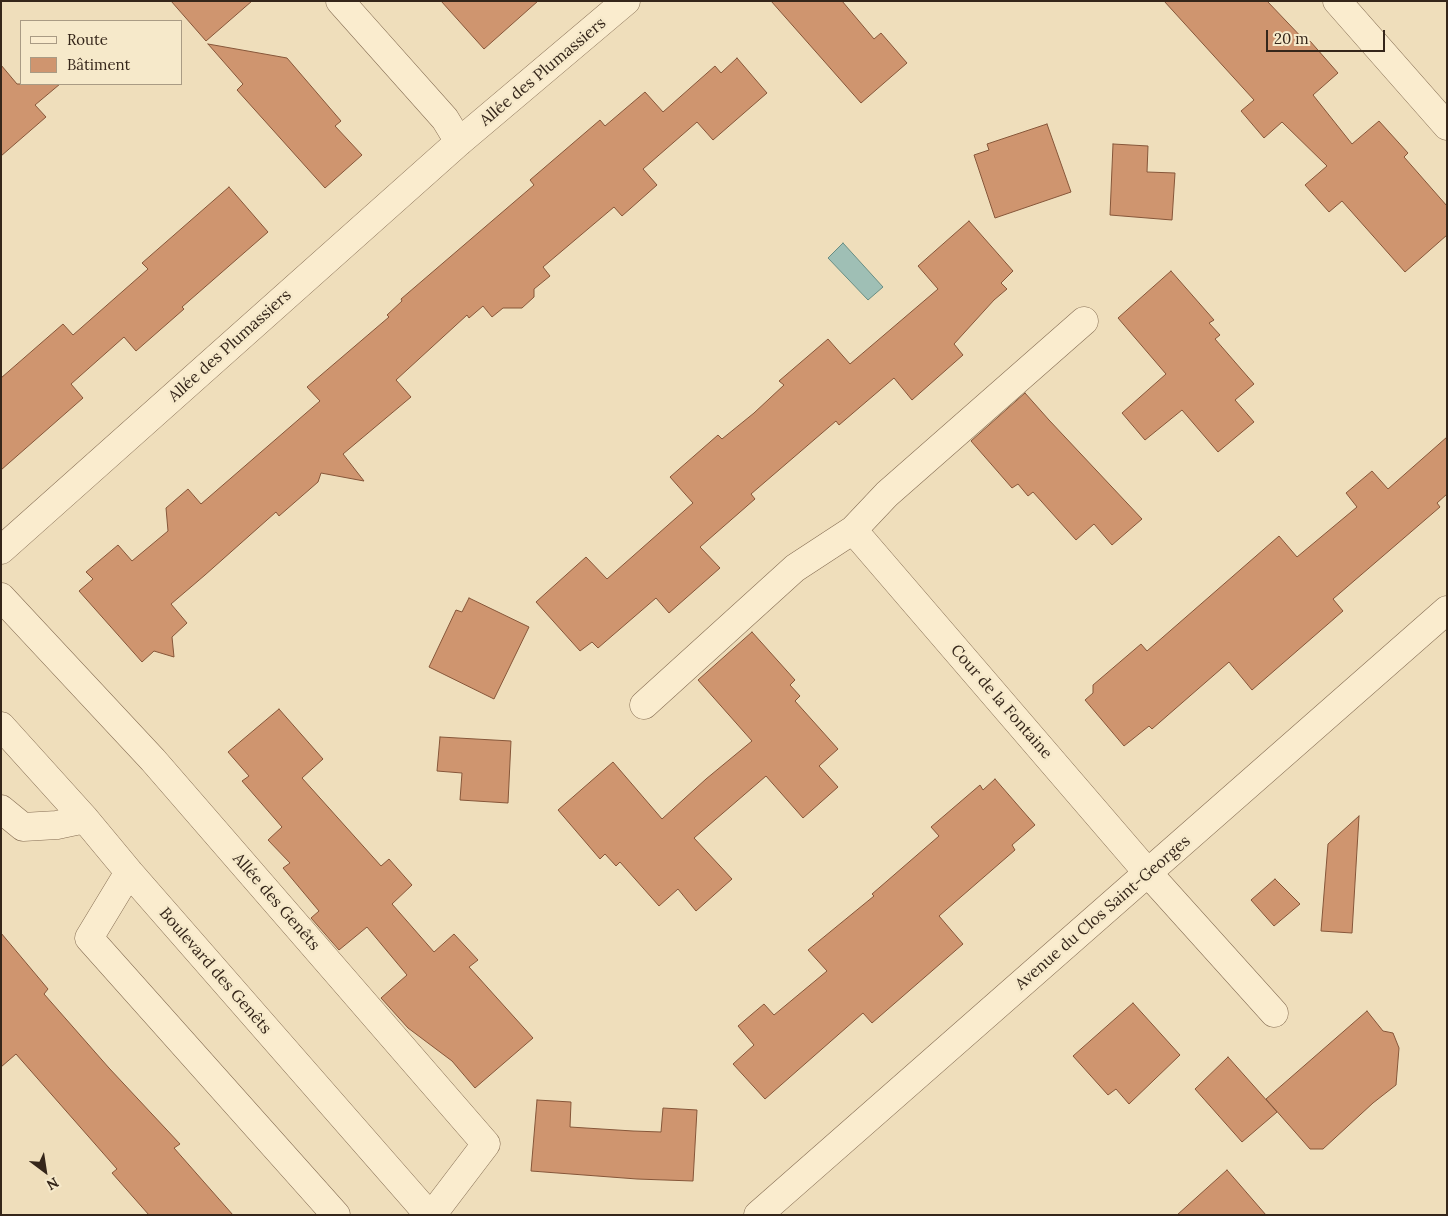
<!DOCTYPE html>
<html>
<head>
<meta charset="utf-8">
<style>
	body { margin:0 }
	#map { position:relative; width:1448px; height:1216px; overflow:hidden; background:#efdebb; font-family:Lora,serif }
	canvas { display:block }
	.frame { position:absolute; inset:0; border:2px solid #35261a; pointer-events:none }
	.legend { position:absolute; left:20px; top:20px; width:162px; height:65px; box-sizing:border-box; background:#f6e9ca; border:1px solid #a99b84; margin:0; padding:6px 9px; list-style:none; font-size:15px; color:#35261a }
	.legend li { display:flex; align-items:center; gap:10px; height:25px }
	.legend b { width:25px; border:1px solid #a99b84 }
	.north { position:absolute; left:20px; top:1146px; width:50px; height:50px; -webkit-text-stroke:4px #f6e9ca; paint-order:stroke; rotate:149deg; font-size:14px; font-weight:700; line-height:20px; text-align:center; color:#35261a }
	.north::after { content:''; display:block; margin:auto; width:18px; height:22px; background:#35261a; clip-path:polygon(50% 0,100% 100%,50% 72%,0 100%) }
	.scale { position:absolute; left:1266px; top:30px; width:119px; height:22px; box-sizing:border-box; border:2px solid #35261a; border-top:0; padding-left:6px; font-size:15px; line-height:18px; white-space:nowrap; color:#35261a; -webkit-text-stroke:4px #f6e9ca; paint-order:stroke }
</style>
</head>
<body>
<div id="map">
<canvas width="1448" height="1216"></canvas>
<div class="frame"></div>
<ul class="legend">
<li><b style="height:6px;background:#faecce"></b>Route</li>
<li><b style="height:14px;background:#cf956f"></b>Bâtiment</li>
</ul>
<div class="north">N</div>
<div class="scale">20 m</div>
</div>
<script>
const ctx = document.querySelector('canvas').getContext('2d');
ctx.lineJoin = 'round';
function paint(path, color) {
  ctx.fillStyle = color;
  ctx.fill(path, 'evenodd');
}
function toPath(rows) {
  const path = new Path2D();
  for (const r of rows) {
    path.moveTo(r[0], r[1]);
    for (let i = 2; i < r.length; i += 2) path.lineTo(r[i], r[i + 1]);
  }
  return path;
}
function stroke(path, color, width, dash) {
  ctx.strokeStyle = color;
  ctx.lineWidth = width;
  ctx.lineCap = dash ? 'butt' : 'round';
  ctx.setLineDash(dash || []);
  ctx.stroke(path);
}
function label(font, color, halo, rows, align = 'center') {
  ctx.font = font + ' Lora,serif';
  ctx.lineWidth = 5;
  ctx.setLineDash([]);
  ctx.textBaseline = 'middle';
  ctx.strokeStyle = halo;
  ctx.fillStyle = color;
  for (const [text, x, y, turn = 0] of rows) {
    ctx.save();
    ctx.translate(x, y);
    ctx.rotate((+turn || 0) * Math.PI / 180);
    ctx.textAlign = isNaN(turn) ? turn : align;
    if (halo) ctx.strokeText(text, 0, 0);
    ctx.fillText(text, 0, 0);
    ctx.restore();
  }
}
const water = toPath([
	[843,243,883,287,868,300,828,258,843,243]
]);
const building = toPath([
	[171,1,252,1,206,41,171,1],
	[441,1,538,1,484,49,441,1],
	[771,1,842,1,874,39,881,33,907,63,861,103,771,1],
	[1164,1,1267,1,1307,43,1310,41,1338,73,1313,95,1352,144,1379,121,1408,153,1404,157,1447,206,1447,235,1405,272,1342,201,1329,212,1305,185,1327,166,1282,122,1264,138,1241,111,1254,100,1164,1],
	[208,44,287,58,341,121,335,126,362,155,325,188,237,90,243,84,208,44],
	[737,58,767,93,713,140,697,122,643,169,657,185,622,216,614,207,543,267,550,276,534,289,534,297,522,308,503,308,492,317,483,306,469,318,467,315,396,380,411,397,343,454,364,481,321,473,318,482,279,516,276,512,205,575,171,604,187,623,172,637,174,657,154,651,142,662,79,591,93,579,86,572,118,545,132,561,168,531,166,508,188,489,201,504,320,401,307,387,389,317,387,315,402,301,401,299,534,185,530,180,600,120,605,126,645,92,663,112,715,66,721,73,737,58],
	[1,65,17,84,60,84,35,105,46,117,1,156,1,65],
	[1047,124,1071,192,995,218,974,155,989,150,987,144,1047,124],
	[1113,144,1148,146,1147,172,1175,173,1172,220,1110,215,1113,144],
	[229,187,268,232,182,307,184,309,136,351,124,337,71,384,83,398,1,470,1,378,63,324,73,335,148,269,142,263,229,187],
	[969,221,1013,271,1001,283,1007,289,994,300,954,344,963,355,912,400,894,378,839,425,836,421,751,494,755,499,700,547,720,568,669,613,656,598,598,648,592,642,580,651,536,602,586,557,607,579,693,503,670,477,718,435,722,439,754,413,784,385,779,381,828,339,850,364,938,289,918,266,969,221],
	[1171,271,1214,320,1209,323,1220,335,1215,339,1254,384,1235,400,1254,422,1218,452,1182,410,1145,440,1122,413,1166,374,1118,318,1171,271],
	[1025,393,1049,420,1142,519,1112,545,1094,524,1076,540,1033,492,1028,496,1018,484,1012,488,971,441,1025,393],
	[1447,437,1447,494,1437,503,1440,507,1333,599,1343,611,1252,690,1229,662,1152,729,1149,726,1124,746,1085,700,1093,693,1093,685,1141,644,1147,651,1279,536,1297,557,1357,507,1346,493,1372,471,1388,489,1447,437],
	[469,598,529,627,494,699,429,667,456,610,462,612,469,598],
	[752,632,795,680,790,685,800,696,795,701,838,749,819,766,838,787,803,818,766,776,694,838,732,879,696,911,678,889,659,906,620,862,616,866,605,854,600,859,558,810,613,762,662,819,706,779,752,741,698,680,752,632],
	[279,709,323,759,302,778,381,866,389,859,412,885,392,904,434,952,454,934,478,960,469,967,533,1038,475,1088,452,1061,408,1028,381,998,407,975,367,927,339,950,311,918,319,911,283,868,290,863,268,840,282,827,242,781,249,776,228,752,279,709],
	[440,737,511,741,508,803,460,800,462,773,437,771,440,737],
	[995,779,1035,825,1012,845,1015,850,939,916,963,944,872,1023,863,1013,765,1099,733,1064,754,1045,738,1026,764,1004,774,1015,827,971,808,950,874,896,872,894,939,836,931,827,980,785,983,790,995,779],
	[1359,816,1352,933,1321,931,1328,844,1359,816],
	[1275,879,1300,904,1274,926,1251,900,1275,879],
	[1,933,48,989,44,994,109,1068,180,1144,174,1148,233,1215,149,1215,112,1173,117,1169,16,1054,1,1067,1,933],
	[1133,1003,1180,1055,1129,1104,1116,1089,1108,1095,1073,1056,1133,1003],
	[1367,1011,1383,1031,1393,1033,1399,1048,1396,1085,1373,1103,1323,1149,1310,1149,1266,1099,1367,1011],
	[1228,1057,1277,1112,1242,1142,1195,1089,1228,1057],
	[537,1100,571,1102,570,1127,633,1131,661,1132,663,1108,697,1110,693,1181,637,1179,531,1171,537,1100],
	[1227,1170,1266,1215,1177,1215,1227,1170]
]);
const minor = toPath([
	[340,1,445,119,459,142],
	[1337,1,1447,126],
	[853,530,1148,873,1274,1013],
	[1,550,459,142,626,1],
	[1,597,153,760,486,1144,432,1215],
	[644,705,795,568,853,530,887,494,1084,321],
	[1,726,85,819,129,872,429,1215],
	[1,809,23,827,57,825,85,819],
	[129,872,89,938,336,1215],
	[758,1215,1447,610]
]);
const streetNames = [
	["Allée des Plumassiers",543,72,-40],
	["Allée des Plumassiers",230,346,-42],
	["Cour de la Fontaine",1001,702,49],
	["Allée des Genêts",276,902,49],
	["Avenue du Clos Saint-Georges",1103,913,-41],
	["Boulevard des Genêts",215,971,49]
];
paint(water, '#9fbfb5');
stroke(water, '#678d83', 1);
paint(building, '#cf956f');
stroke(building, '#865639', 1);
stroke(minor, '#866e54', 29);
stroke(minor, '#faecce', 28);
label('16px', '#35261a', '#f6e9ca', streetNames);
</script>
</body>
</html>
